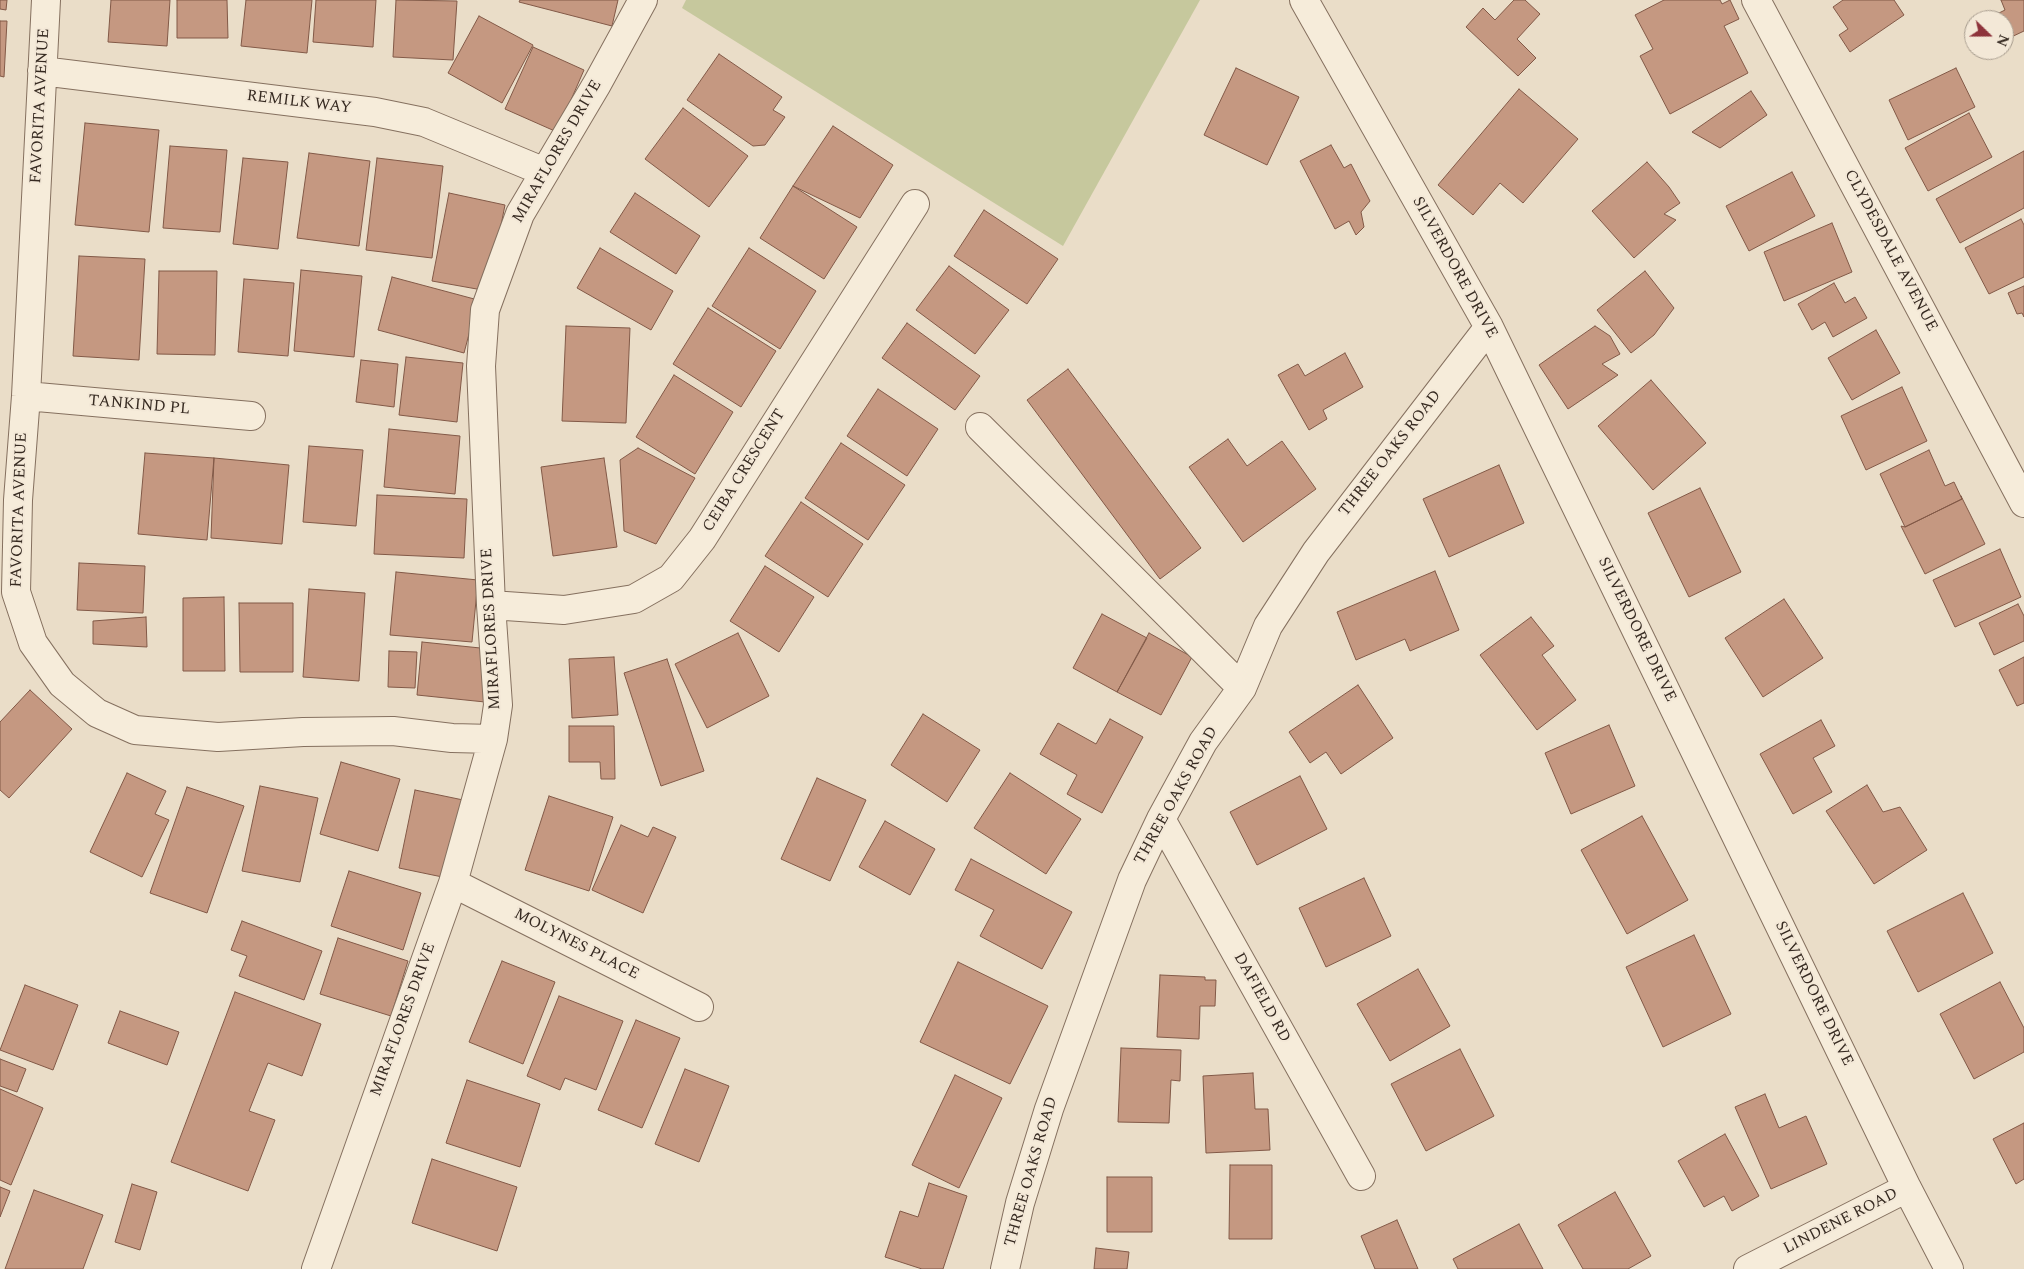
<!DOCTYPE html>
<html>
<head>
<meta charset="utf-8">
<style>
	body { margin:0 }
	#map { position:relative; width:2024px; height:1269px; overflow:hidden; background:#eaddc8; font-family:Spectral,serif }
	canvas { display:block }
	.north { position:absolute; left:1964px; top:10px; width:50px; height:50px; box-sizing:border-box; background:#f3e8d7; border:1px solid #a79c8e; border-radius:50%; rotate:112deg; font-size:14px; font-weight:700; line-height:20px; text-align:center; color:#362a21 }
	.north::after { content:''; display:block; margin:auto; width:18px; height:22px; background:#8e343c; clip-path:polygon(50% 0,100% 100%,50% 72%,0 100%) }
</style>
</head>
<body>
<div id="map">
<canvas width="2024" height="1269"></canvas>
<div class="north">N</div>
</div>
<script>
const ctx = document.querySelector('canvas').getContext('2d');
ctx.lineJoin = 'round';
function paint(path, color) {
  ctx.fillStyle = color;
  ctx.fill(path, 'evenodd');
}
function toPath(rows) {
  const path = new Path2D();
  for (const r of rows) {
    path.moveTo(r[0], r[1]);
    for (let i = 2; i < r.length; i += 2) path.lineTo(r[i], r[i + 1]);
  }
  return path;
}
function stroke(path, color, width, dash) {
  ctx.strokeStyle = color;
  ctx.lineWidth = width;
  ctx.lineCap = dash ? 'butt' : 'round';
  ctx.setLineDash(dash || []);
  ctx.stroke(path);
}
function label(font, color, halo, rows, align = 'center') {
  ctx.font = font + ' Spectral,serif';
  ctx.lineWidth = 4;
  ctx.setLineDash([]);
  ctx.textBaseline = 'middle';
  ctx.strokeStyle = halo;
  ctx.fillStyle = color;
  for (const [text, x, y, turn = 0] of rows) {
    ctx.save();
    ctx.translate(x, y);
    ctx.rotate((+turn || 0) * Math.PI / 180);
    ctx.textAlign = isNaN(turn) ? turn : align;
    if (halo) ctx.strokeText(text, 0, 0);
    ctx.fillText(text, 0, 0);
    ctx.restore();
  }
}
const green = toPath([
	[686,0,1200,0,1063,246,682,8]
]);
const building = toPath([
	[0,0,7,0,6,10,0,9,0,0],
	[111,0,170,0,167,46,108,42,111,0],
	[177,0,227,0,228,38,177,38,177,0],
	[246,0,312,0,307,53,241,46,246,0],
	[316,0,376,0,373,47,313,42,316,0],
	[396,0,457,1,453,60,393,57,396,0],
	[520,0,618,0,612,26,519,2,520,0],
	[1514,0,1525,0,1540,14,1517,39,1536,58,1518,76,1466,27,1483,8,1495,20,1514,0],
	[1664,0,1720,0,1722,4,1730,0,1739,19,1724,26,1748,73,1670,114,1640,56,1653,49,1635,15,1664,0],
	[1843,0,1894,0,1904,15,1850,52,1839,35,1848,29,1833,7,1843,0],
	[2001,0,2024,0,2024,31,2007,39,2004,33,2004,20,1998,20,1995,15,2005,10,2001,0],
	[479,16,533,45,502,103,448,73,479,16],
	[0,21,7,21,4,77,0,76,0,21],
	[533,47,584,70,557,132,505,109,533,47],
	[719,54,782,97,773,110,785,117,765,145,753,146,687,100,719,54],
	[1236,68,1299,97,1267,165,1204,135,1236,68],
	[1956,68,1975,107,1908,140,1889,100,1956,68],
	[1519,89,1578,139,1523,203,1500,183,1473,215,1438,185,1519,89],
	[1751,91,1767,115,1720,148,1692,132,1751,91],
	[683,108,748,156,709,207,645,159,683,108],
	[1969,113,1992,157,1928,191,1905,148,1969,113],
	[85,123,159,130,149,232,75,225,85,123],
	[833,126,893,165,860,218,793,186,833,126],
	[1331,145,1344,168,1351,164,1370,201,1361,212,1364,227,1356,235,1349,221,1335,229,1300,161,1331,145],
	[170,146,227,150,220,232,163,228,170,146],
	[2024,151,2024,208,1960,243,1936,199,2024,151],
	[309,153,370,161,359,246,297,238,309,153],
	[243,158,288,162,278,249,233,244,243,158],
	[377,158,443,166,432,258,366,250,377,158],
	[1647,162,1669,187,1680,203,1664,214,1676,220,1634,258,1592,211,1647,162],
	[1792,172,1815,216,1749,251,1726,206,1792,172],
	[793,186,857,227,824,279,760,238,793,186],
	[449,193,505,205,488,291,432,281,449,193],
	[635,193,700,236,676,274,610,232,635,193],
	[984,210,1058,259,1027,304,954,256,984,210],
	[2021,219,2024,225,2024,277,1989,294,1965,248,2021,219],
	[1832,223,1852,272,1784,301,1764,252,1832,223],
	[600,248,673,291,651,330,577,288,600,248],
	[749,248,816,291,780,349,712,306,749,248],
	[79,256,145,259,139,360,73,356,79,256],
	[949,266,1009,310,975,354,916,310,949,266],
	[301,270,362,276,354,357,294,351,301,270],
	[159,271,217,271,215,355,157,354,159,271],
	[1645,271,1674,308,1654,335,1631,353,1597,310,1645,271],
	[392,277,478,300,464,353,378,330,392,277],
	[244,279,294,283,288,356,238,352,244,279],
	[1834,283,1845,303,1855,297,1867,318,1833,337,1825,322,1812,330,1798,304,1834,283],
	[2024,286,2024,317,2022,313,2017,314,2008,293,2024,286],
	[708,308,776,351,741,407,673,364,708,308],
	[907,323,980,376,955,410,882,358,907,323],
	[566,326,630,328,626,423,562,421,566,326],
	[1595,326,1610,336,1620,354,1602,364,1618,375,1568,409,1539,365,1595,326],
	[1876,330,1900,373,1852,400,1828,358,1876,330],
	[1345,353,1363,387,1323,410,1327,419,1309,430,1278,375,1298,364,1305,376,1345,353],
	[406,357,463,363,457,422,399,415,406,357],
	[361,360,398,364,394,407,356,402,361,360],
	[1068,369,1201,548,1160,579,1027,400,1068,369],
	[674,375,733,412,695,474,636,437,674,375],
	[1651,380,1706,443,1653,490,1598,426,1651,380],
	[1902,387,1927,441,1866,470,1841,416,1902,387],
	[878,389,938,429,907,476,847,436,878,389],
	[389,429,460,436,455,494,384,487,389,429],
	[1228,439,1247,466,1282,441,1316,489,1243,542,1189,467,1228,439],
	[841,443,905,485,868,540,805,498,841,443],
	[309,446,363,450,356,526,303,522,309,446],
	[638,448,695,478,656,544,624,531,620,460,638,448],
	[1929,450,1945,486,1954,482,1962,499,1905,527,1880,474,1929,450],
	[145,453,214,458,207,540,138,534,145,453],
	[214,458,289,465,282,544,211,538,214,458],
	[604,458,617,547,553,556,541,467,604,458],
	[1499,465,1524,523,1449,557,1423,499,1499,465],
	[1700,488,1741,572,1689,597,1648,513,1700,488],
	[377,495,467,499,464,558,374,554,377,495],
	[1961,496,1985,544,1925,574,1901,526,1905,527,1962,499,1961,496],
	[801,502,863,544,828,597,765,556,801,502],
	[2000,549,2021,597,1955,627,1933,580,2000,549],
	[79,563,145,566,143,613,77,610,79,563],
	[765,566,814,597,779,652,730,621,765,566],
	[1435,571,1459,630,1410,651,1405,639,1356,660,1337,612,1435,571],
	[396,572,478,580,472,642,390,635,396,572],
	[309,589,365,593,359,681,303,677,309,589],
	[224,597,225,671,183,671,183,598,224,597],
	[1784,599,1823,658,1763,697,1725,638,1784,599],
	[239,603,293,603,293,672,240,672,239,603],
	[2018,604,2024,616,2024,641,1994,655,1979,623,2018,604],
	[1102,614,1147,638,1117,692,1073,668,1102,614],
	[146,617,147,647,93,644,93,621,146,617],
	[1531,617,1554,646,1542,655,1576,700,1537,730,1480,655,1531,617],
	[738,633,769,696,707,728,675,664,738,633],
	[1149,633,1192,657,1161,715,1117,692,1149,633],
	[422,642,490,649,485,702,417,695,422,642],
	[389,651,417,652,415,688,388,687,389,651],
	[614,657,618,715,572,718,569,659,614,657],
	[2024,657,2024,703,2017,706,1999,670,2024,657],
	[667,659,704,771,661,786,624,673,667,659],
	[1358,685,1393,738,1341,774,1326,752,1310,763,1289,732,1358,685],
	[30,690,72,729,9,798,0,790,0,722,30,690],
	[923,714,980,750,947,802,891,765,923,714],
	[1110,719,1143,737,1102,813,1067,794,1077,775,1040,754,1058,723,1096,744,1110,719],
	[1821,720,1835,746,1813,758,1832,792,1793,814,1760,754,1821,720],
	[1609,725,1635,786,1571,814,1545,753,1609,725],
	[569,726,614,726,615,779,601,779,600,762,569,762,569,726],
	[341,762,400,779,378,851,320,834,341,762],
	[127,773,166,791,155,814,169,820,142,877,90,852,127,773],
	[1010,773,1081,819,1046,874,974,828,1010,773],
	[1300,776,1327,829,1257,865,1230,812,1300,776],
	[817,778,866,800,830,881,781,859,817,778],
	[1867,785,1883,812,1900,807,1927,850,1874,884,1826,811,1867,785],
	[260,786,318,798,300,882,242,871,260,786],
	[187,787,244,806,207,913,150,893,187,787],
	[415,790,468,801,452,879,399,868,415,790],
	[549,796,613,817,589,891,525,870,549,796],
	[1642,816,1688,900,1627,934,1581,850,1642,816],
	[885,821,935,849,910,895,859,867,885,821],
	[621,825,648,837,653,827,676,837,643,913,592,890,621,825],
	[971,859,1072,912,1042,969,980,936,994,910,955,890,971,859],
	[349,871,421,893,403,950,331,926,349,871],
	[1364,878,1391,936,1326,967,1299,908,1364,878],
	[1963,893,1993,953,1918,992,1887,931,1963,893],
	[242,921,322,951,304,1000,239,976,247,956,231,950,242,921],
	[1694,935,1731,1014,1663,1047,1626,967,1694,935],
	[338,938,408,961,391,1016,320,994,338,938],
	[502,961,555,982,523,1064,469,1042,502,961],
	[958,962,1048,1006,1010,1084,920,1042,958,962],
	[1418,969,1450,1026,1390,1061,1357,1004,1418,969],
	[1160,975,1205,977,1205,980,1216,980,1215,1006,1200,1006,1199,1039,1157,1037,1160,975],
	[2000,982,2024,1028,2024,1052,1974,1079,1940,1014,2000,982],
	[25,985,78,1005,53,1070,0,1050,25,985],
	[235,992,321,1024,302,1076,268,1063,249,1111,275,1120,248,1191,171,1162,235,992],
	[559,996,623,1021,596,1090,565,1078,560,1090,527,1076,559,996],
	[120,1011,179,1032,167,1065,108,1043,120,1011],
	[636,1020,680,1038,642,1128,598,1110,636,1020],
	[1121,1048,1181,1050,1180,1081,1171,1080,1169,1123,1118,1122,1121,1048],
	[1460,1049,1494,1116,1426,1151,1391,1084,1460,1049],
	[0,1059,26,1069,17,1092,0,1086,0,1059],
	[685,1069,729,1086,699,1162,655,1144,685,1069],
	[1253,1073,1255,1109,1268,1109,1270,1150,1206,1153,1203,1076,1253,1073],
	[955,1075,1002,1098,959,1188,912,1165,955,1075],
	[467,1080,540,1104,520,1167,446,1143,467,1080],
	[0,1089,43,1108,11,1185,0,1180,0,1089],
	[1765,1094,1779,1128,1806,1116,1827,1164,1771,1189,1735,1107,1765,1094],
	[2024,1123,2024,1179,2016,1184,1993,1139,2024,1123],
	[1725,1134,1759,1196,1732,1211,1724,1196,1704,1207,1678,1161,1725,1134],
	[432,1159,517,1187,497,1251,412,1223,432,1159],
	[1230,1165,1272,1165,1272,1239,1229,1239,1230,1165],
	[1107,1177,1152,1177,1152,1232,1107,1232,1107,1177],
	[929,1183,967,1196,943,1269,922,1269,885,1257,900,1211,918,1217,929,1183],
	[132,1184,157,1192,140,1250,115,1242,132,1184],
	[0,1187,10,1191,0,1217,0,1187],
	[34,1190,103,1215,83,1269,5,1269,34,1190],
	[1615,1192,1651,1256,1628,1269,1583,1269,1558,1225,1615,1192],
	[1397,1220,1418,1269,1375,1269,1361,1236,1397,1220],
	[1519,1224,1543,1269,1458,1269,1453,1259,1519,1224],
	[1096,1248,1129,1252,1127,1269,1094,1269,1096,1248]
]);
const minor = toPath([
	[46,0,26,396,18,500,16,592,33,643,62,684,97,713,135,730,218,737,303,732,393,731,452,738,493,739],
	[1304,0,1489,327,1907,1188,1949,1269],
	[1756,0,2024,503],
	[42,71,375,112,424,122,545,172],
	[26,396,251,416],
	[980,427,1242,688],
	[491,605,564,610,634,599,671,578,702,539,915,204],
	[1161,819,1361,1176],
	[453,883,699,1007],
	[316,1269,453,883,493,739,498,705,491,605,481,366,485,310,520,214,597,84,643,0],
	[1005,1269,1020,1203,1049,1109,1132,880,1161,819,1203,742,1242,688,1268,626,1316,552,1489,327],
	[1748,1269,1907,1188]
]);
const streetNames = [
	["REMILK WAY",299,103,7],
	["FAVORITA AVENUE",41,106,-87],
	["MIRAFLORES DRIVE",558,152,-60],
	["CLYDESDALE AVENUE",1890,251,62],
	["SILVERDORE DRIVE",1454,268,61],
	["TANKIND PL",139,406,5],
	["THREE OAKS ROAD",1391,454,-52],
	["CEIBA CRESCENT",745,471,-58],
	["FAVORITA AVENUE",20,510,-88],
	["MIRAFLORES DRIVE",492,629,-93],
	["SILVERDORE DRIVE",1636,630,64],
	["THREE OAKS ROAD",1177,796,-61],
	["MOLYNES PLACE",576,945,27],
	["SILVERDORE DRIVE",1813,994,64],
	["DAFIELD RD",1261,998,61],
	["MIRAFLORES DRIVE",404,1020,-70],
	["THREE OAKS ROAD",1032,1172,-74],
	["LINDENE ROAD",1841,1222,-27]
];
paint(green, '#c6c89d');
paint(building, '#c59881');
stroke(building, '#825947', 1);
stroke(minor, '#85705f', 30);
stroke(minor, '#f6ecda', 28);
label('16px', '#362a21', '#f3e8d7', streetNames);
</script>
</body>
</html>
